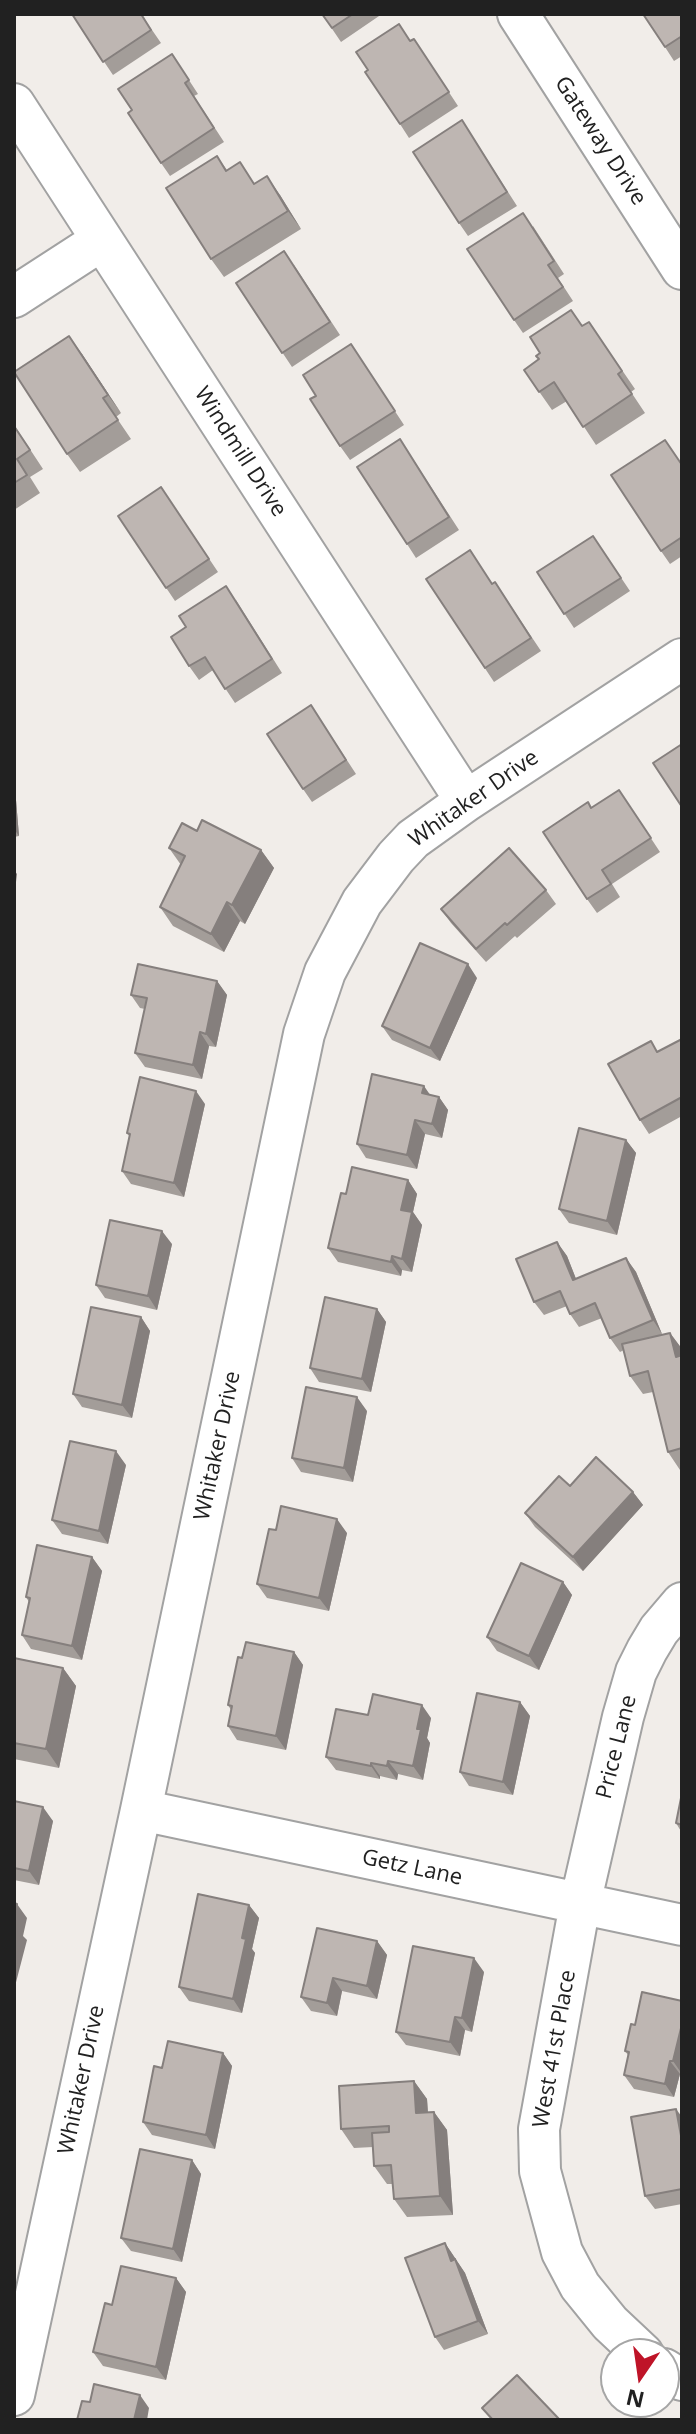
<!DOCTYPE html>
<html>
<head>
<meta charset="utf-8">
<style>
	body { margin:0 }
	#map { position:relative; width:696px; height:2434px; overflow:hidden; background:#f1ede9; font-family:"Open Sans",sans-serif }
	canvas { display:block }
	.frame { position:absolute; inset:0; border:16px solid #212121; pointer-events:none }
	.north { position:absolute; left:600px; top:2338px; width:80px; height:80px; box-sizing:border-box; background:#fff; border:2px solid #a6a6a6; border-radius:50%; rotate:193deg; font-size:22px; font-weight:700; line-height:32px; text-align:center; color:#212121 }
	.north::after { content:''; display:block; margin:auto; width:28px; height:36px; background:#bf1428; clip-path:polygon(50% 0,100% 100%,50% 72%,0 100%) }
</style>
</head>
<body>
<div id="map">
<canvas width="696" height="2434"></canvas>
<div class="frame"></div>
<div class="north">N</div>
</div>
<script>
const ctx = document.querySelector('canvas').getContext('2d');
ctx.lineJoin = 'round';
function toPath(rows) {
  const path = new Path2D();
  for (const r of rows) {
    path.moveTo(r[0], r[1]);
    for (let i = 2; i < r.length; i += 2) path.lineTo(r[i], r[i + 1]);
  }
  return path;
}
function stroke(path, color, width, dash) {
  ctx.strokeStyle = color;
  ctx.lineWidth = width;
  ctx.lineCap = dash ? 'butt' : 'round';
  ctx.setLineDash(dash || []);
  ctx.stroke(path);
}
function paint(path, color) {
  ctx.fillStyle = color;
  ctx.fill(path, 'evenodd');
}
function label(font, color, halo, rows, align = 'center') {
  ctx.font = font + ' "Open Sans",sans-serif';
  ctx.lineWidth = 7;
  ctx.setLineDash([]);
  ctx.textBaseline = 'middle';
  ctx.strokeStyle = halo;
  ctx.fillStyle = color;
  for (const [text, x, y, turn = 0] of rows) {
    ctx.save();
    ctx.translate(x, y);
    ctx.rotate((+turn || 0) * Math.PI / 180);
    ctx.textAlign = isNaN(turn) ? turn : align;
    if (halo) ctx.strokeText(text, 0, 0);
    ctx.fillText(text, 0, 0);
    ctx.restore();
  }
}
const street = toPath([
	[518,14,682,269],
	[14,104,466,801],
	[14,297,102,240],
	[141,1810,682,1925],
	[643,2354,610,2323,580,2286,562,2252,540,2171,539,2129,580,1904,623,1717,636,1672,647,1650,659,1630,682,1603],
	[664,2369,682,2380],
	[14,2395,141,1810,304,1034,325,972,362,902,396,857,413,839,466,801,682,659]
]);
const wall = toPath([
	[72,14,141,14,161,43,113,75],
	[322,14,382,14,341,42],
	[682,14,682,56,674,61,665,47],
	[414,39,458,106,409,138,400,124,411,41],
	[172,54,198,94,194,96,224,142,170,176,161,163,132,110],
	[462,120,517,206,468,236,459,223],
	[217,156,227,170,280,195,301,229,224,277,211,259],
	[533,226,564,274,558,278,573,301,523,333,514,320],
	[294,265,340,335,292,367,236,283],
	[589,322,635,389,631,392,645,413,596,445,567,401,552,410,524,370,582,326],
	[351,344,404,425,350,460,340,446,316,396],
	[82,354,121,413,116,417,131,439,80,472,67,454],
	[14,425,43,469,30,477,40,493,14,510],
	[400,439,459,530,416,558,407,544],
	[682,464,682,556,670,564,661,551],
	[161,487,218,572,175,601,118,516],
	[593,536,630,591,574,628,537,572],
	[426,579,492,584,495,582,541,651,494,682],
	[236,600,282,673,235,703,213,670,199,680,189,666],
	[311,705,356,774,312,802,303,789],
	[14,776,19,836,14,837],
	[619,790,660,852,612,884,620,897,597,913,587,899,592,808],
	[197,831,261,850,274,868,245,924,240,921,224,952,173,926,160,907,181,865,169,848],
	[546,890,556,904,517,938,515,936,486,962,451,923,441,909],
	[477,978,440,1061,392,1040,382,1026],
	[217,981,227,995,216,1047,209,1046,202,1079,145,1067,135,1053,145,1009,140,1008,131,995],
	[682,1039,682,1116,649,1134,640,1120,659,1051],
	[430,1095,439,1097,448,1110,442,1138,425,1134,417,1169,366,1158,357,1144],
	[205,1104,184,1197,131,1184,122,1171,130,1137,127,1133],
	[626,1140,636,1153,617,1235,569,1223,559,1209],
	[408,1180,417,1194,413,1212,422,1225,412,1272,402,1270,401,1276,338,1262,328,1248,346,1194],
	[557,1242,567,1256,576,1279,626,1258,636,1272,662,1334,657,1336,670,1333,682,1349,682,1470,680,1470,668,1452,653,1392,643,1394,630,1376,624,1350,620,1352,610,1338,602,1318,579,1327,570,1314,567,1306,544,1315,534,1302],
	[172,1244,157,1310,105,1298,96,1285],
	[377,1309,386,1322,371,1392,319,1382,310,1368],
	[141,1317,150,1331,132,1418,82,1407,73,1394],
	[367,1411,353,1482,301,1472,292,1458],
	[126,1465,108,1544,62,1534,52,1520],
	[570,1486,633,1492,643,1505,583,1571,535,1527,525,1513],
	[276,1530,347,1533,329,1611,267,1598,257,1584],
	[92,1557,102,1571,82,1660,31,1649,22,1635,29,1602,26,1597],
	[563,1582,572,1595,539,1670,497,1651,487,1637],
	[294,1652,303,1665,286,1750,237,1740,228,1726,231,1710,228,1705,242,1658],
	[14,1658,63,1668,76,1686,59,1768,14,1759],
	[520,1702,530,1716,513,1795,469,1786,460,1772],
	[368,1715,431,1718,427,1738,430,1743,423,1780,398,1774,397,1780,380,1776,380,1779,336,1770,326,1757],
	[682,1793,682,1833,676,1823],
	[14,1801,53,1821,39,1885,14,1880],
	[249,1905,259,1918,252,1949,255,1953,242,2013,189,2001,179,1987],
	[377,1941,387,1955,377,1999,342,1991,337,2016,311,2011,301,1997],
	[484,1972,472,2032,465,2030,460,2056,406,2045,396,2032],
	[682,2001,682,2075,680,2074,674,2097,634,2089,624,2075,628,2055,625,2051,635,2025],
	[223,2053,232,2066,215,2149,152,2135,143,2122,162,2068],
	[414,2081,427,2099,428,2112,434,2112,447,2130,453,2215,407,2217,394,2199,393,2184,387,2184,374,2166,373,2147,354,2148,341,2129],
	[682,2117,682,2204,655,2209,645,2196],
	[192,2160,201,2174,182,2262,131,2251,121,2238],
	[445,2243,465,2273,488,2334,444,2350,435,2337],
	[176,2278,186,2292,166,2380,103,2366,93,2352,112,2305]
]);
const shadedWall = toPath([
	[267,176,280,195,301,229,288,211],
	[69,336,82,354,121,413,108,395],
	[14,776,19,836,14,829],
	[261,850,274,868,245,924,232,905],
	[14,870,17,874,14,898],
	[227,902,240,921,224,952,211,934],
	[468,964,477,978,440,1061,430,1048],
	[217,981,227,995,216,1047,206,1034],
	[200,1032,209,1046,202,1079,193,1065],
	[424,1086,433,1099,422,1093],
	[196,1091,205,1104,184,1197,174,1183],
	[439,1097,448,1110,442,1138,432,1124],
	[415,1120,425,1134,417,1169,407,1155],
	[626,1140,636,1153,617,1235,607,1221],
	[408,1180,417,1194,413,1212,422,1225,412,1272,402,1259,401,1210],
	[162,1231,172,1244,157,1310,148,1296],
	[557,1242,567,1256,582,1294,573,1280],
	[392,1256,402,1270,401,1276,391,1262],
	[626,1258,636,1272,662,1334,653,1320],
	[377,1309,386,1322,371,1392,362,1379],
	[141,1317,150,1331,132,1418,122,1405],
	[670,1333,682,1349,682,1365,676,1357],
	[357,1397,367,1411,353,1482,344,1468],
	[116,1451,126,1465,108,1544,99,1531],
	[633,1492,643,1505,583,1571,573,1557],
	[337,1519,347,1533,329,1611,319,1598],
	[92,1557,102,1571,82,1660,72,1646],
	[563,1582,572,1595,539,1670,529,1656],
	[294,1652,303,1665,286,1750,276,1736],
	[63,1668,76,1686,59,1768,46,1749],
	[520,1702,530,1716,513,1795,503,1782],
	[422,1705,431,1718,427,1738,430,1743,423,1780,413,1766,417,1729],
	[388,1761,398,1774,397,1780,387,1766],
	[371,1763,380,1776,380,1779,371,1766],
	[43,1807,53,1821,39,1885,29,1871],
	[17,1904,27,1918,23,1936,27,1940,14,1990,14,1921],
	[249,1905,259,1918,252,1949,255,1953,242,2013,233,1999,242,1938],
	[377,1941,387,1955,377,1999,367,1986],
	[474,1958,484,1972,472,2032,462,2018],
	[333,1978,342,1991,337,2016,327,2003],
	[455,2017,465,2030,460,2056,450,2042],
	[682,2024,682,2074,673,2061],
	[223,2053,232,2066,215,2149,206,2135],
	[670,2061,680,2074,674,2097,665,2084],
	[414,2081,427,2099,429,2132,416,2113],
	[676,2109,682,2117,682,2141],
	[434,2112,447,2130,453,2215,440,2196],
	[192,2160,201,2174,182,2262,173,2249],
	[445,2243,465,2273,488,2334,478,2321,451,2261],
	[176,2278,186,2292,166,2380,156,2367],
	[140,2395,149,2408,147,2420,134,2420]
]);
const building = toPath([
	[72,14,141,14,151,30,103,62,72,14],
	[322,14,353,14,332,28,322,14],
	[643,14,682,14,682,36,665,47,643,14],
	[399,24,410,41,414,39,449,92,400,124,365,72,368,70,356,52,399,24],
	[172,54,189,80,185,83,214,128,161,163,128,113,132,110,118,89,172,54],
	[462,120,507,192,459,223,413,152,462,120],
	[217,156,226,171,240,162,254,184,267,176,288,211,211,259,166,188,217,156],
	[523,213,554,261,548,265,563,287,514,320,467,249,523,213],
	[284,251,330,322,282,353,236,283,284,251],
	[571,310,582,326,589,322,622,371,618,374,632,394,583,427,554,382,539,392,524,370,539,359,536,356,540,353,530,337,571,310],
	[69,336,108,395,103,398,118,420,67,454,14,372,69,336],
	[351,344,395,411,340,446,310,399,316,396,303,375,351,344],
	[14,426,30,450,17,459,27,475,14,483,14,426],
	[400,439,449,517,407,544,357,467,400,439],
	[665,440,682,465,682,537,661,551,611,475,665,440],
	[161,487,209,559,166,588,118,516,161,487],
	[593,536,621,578,564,614,537,572,593,536],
	[470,550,492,584,495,582,531,638,485,668,426,579,470,550],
	[226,586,272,659,225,689,205,657,189,666,171,637,186,627,179,616,226,586],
	[311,705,346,760,303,789,267,734,311,705],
	[682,744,682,807,653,763,682,744],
	[619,790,651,838,602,870,611,884,587,899,543,832,588,802,591,808,619,790],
	[202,820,261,850,232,905,227,902,211,934,160,907,185,856,169,848,182,823,197,831,202,820],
	[509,848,546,890,507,925,505,923,476,949,441,909,509,848],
	[420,943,468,964,430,1048,382,1026,420,943],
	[138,964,217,981,206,1034,200,1032,193,1065,135,1053,147,998,131,995,138,964],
	[682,1039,682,1097,640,1120,608,1064,651,1041,657,1052,682,1039],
	[372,1074,424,1086,422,1093,439,1097,432,1124,415,1120,407,1155,357,1144,372,1074],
	[140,1077,196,1091,174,1183,122,1171,130,1134,127,1133,140,1077],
	[579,1128,626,1140,607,1221,559,1209,579,1128],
	[352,1167,408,1180,401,1210,412,1212,402,1259,392,1256,391,1262,328,1248,341,1193,346,1194,352,1167],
	[110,1220,162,1231,148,1296,96,1285,110,1220],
	[557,1242,573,1280,626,1258,653,1320,610,1338,595,1303,570,1314,560,1291,534,1302,516,1259,557,1242],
	[325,1297,377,1309,362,1379,310,1368,325,1297],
	[91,1307,141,1317,122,1405,73,1394,91,1307],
	[670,1333,676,1357,682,1355,682,1448,668,1452,648,1371,630,1376,622,1344,670,1333],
	[306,1387,357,1397,344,1468,292,1458,306,1387],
	[70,1441,116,1451,99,1531,52,1520,70,1441],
	[596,1457,633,1492,573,1557,525,1513,559,1476,570,1486,596,1457],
	[281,1506,337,1519,319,1598,257,1584,269,1529,276,1530,281,1506],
	[37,1545,92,1557,72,1646,22,1635,30,1598,26,1597,37,1545],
	[521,1563,563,1582,529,1656,487,1637,521,1563],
	[246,1642,294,1652,276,1736,228,1726,232,1706,228,1705,238,1657,242,1658,246,1642],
	[14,1658,63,1668,46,1749,14,1743,14,1658],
	[477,1693,520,1702,503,1782,460,1772,477,1693],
	[373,1694,422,1705,417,1729,421,1729,413,1766,388,1761,387,1766,371,1763,371,1766,326,1757,336,1709,368,1715,373,1694],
	[682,1793,682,1825,676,1823,682,1793],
	[14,1801,43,1807,29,1871,14,1868,14,1801],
	[198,1894,249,1905,242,1938,246,1939,233,1999,179,1987,198,1894],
	[14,1903,17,1904,14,1921,14,1903],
	[317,1928,377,1941,367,1986,333,1978,327,2003,301,1997,317,1928],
	[413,1946,474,1958,462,2018,455,2017,450,2042,396,2032,413,1946],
	[642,1992,682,2001,682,2024,673,2061,670,2061,665,2084,624,2075,629,2052,625,2051,631,2024,635,2025,642,1992],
	[168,2041,223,2053,206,2135,143,2122,154,2066,162,2068,168,2041],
	[414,2081,416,2113,434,2112,440,2196,394,2199,391,2165,374,2166,372,2133,389,2132,389,2126,341,2129,339,2086,414,2081],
	[676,2109,682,2141,682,2189,645,2196,631,2117,676,2109],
	[140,2149,192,2160,173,2249,121,2238,140,2149],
	[445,2243,451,2261,455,2259,478,2321,435,2337,405,2258,445,2243],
	[121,2266,176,2278,156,2367,93,2352,105,2303,112,2305,121,2266],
	[517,2375,560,2420,493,2420,482,2408,517,2375],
	[94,2384,140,2395,134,2420,77,2420,82,2401,90,2402,94,2384]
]);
const streetNames = [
	["Gateway Drive",600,141,57],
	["Windmill Drive",240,452,57],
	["Whitaker Drive",474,799,-35],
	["Whitaker Drive",218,1446,-78],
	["Price Lane",617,1747,-76],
	["Getz Lane",412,1868,12],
	["West 41st Place",555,2049,-80],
	["Whitaker Drive",82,2080,-78]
];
stroke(street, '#a2a2a2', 44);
stroke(street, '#fff', 40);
paint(wall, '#a39d99');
paint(shadedWall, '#857f7d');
paint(building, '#beb6b2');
stroke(building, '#857f7d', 2);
label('22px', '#212121', '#fff', streetNames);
</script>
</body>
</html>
